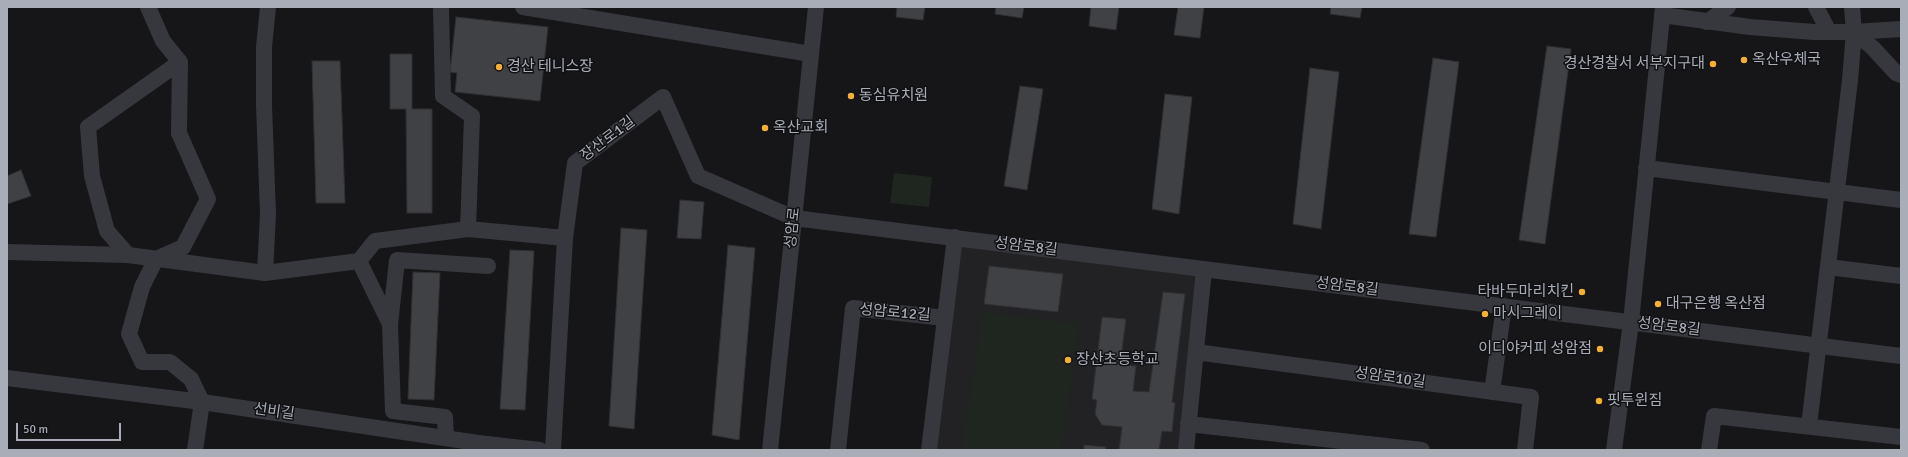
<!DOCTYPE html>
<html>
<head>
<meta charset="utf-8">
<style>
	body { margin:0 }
	#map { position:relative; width:1908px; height:457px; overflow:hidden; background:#161618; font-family:Signika,sans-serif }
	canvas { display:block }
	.frame { position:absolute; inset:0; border:8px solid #a8adb8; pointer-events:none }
	.scale { position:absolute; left:16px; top:423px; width:105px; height:18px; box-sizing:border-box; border:2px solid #a8adb8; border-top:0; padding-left:5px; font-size:12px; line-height:14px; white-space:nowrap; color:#a8adb8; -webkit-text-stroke:3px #111113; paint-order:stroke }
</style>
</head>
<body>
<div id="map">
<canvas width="1908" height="457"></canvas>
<div class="frame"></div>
<div class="scale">50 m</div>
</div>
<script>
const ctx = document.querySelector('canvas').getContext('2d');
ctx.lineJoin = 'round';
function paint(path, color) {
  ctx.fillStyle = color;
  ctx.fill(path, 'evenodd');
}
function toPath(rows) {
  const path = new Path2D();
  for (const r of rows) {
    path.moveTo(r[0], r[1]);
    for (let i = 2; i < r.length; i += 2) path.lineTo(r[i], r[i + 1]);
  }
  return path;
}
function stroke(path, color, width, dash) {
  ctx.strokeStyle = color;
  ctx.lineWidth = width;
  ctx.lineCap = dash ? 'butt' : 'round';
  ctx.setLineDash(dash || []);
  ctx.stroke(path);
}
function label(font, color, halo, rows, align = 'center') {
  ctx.font = font + ' Signika,"Noto Sans KR",sans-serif';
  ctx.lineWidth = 3;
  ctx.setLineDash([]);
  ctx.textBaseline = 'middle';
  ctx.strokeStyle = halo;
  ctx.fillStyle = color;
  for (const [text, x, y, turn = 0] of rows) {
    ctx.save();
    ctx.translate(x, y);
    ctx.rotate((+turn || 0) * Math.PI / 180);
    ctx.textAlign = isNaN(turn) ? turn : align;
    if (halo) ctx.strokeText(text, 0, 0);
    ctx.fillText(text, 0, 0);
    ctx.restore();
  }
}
const built = toPath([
	[955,237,1204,270,1186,450,929,450]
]);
const green = toPath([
	[894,173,932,177,929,207,890,203],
	[983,312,1079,324,1061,450,962,450]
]);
const building = toPath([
	[897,7,925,7,923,20,896,17,897,7],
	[996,7,1024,7,1022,18,995,14,996,7],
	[1091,7,1119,7,1116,30,1089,26,1091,7],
	[1178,7,1204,7,1200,38,1174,35,1178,7],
	[1331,7,1362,7,1360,18,1330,14,1331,7],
	[456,17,548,27,540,101,455,92,457,73,450,72,456,17],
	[1547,46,1571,49,1545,244,1519,240,1547,46],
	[390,54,412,54,412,109,432,109,432,213,407,213,406,109,390,109,390,54],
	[1433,58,1459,62,1436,237,1409,234,1433,58],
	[312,61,340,61,345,203,316,203,312,61],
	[1310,68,1339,72,1321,229,1293,224,1310,68],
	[1020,86,1043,89,1027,190,1004,186,1020,86],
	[1165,94,1192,97,1179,214,1152,209,1165,94],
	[21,170,31,196,7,204,7,176,21,170],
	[680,200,704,202,701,239,677,238,680,200],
	[621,228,647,230,634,429,609,426,621,228],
	[728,245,755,248,739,440,712,435,728,245],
	[510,250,534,251,525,410,500,409,510,250],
	[989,266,1063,274,1058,312,984,304,989,266],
	[413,272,440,273,434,400,408,399,413,272],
	[1163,292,1185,294,1172,402,1175,403,1172,432,1162,431,1159,450,1119,450,1122,427,1102,425,1095,414,1097,400,1092,399,1102,317,1126,319,1120,365,1136,366,1133,391,1149,392,1163,292],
	[1084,445,1106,447,1105,450,1084,450,1084,445]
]);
const minor = toPath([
	[148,7,163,41,180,62,179,133,208,199,183,247,156,259,142,287,129,334,142,362,170,362,191,379,202,402,195,450],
	[441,7,443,96,472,116,468,229],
	[523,7,811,54],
	[1816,7,1829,32],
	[1662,15,1750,27,1814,32,1854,32,1901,29],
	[1707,22,1728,7],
	[1854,32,1873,48,1896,73,1901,75],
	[1646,168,1901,200],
	[565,238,575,163,663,97,698,176,794,218,1901,356],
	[7,252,128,255,265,273,359,261,375,241,468,229,565,238,553,450],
	[128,255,107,231,92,176,88,127,180,62],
	[359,261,390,324],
	[1828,267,1901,276],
	[265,273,268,214,264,105,264,47,268,7],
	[1196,352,1531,397,1525,450],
	[7,378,202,402,478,443,540,450],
	[1492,392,1504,306],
	[1188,424,1422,450],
	[1809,426,1850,80,1854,32,1852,7],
	[446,437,445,417,393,411,390,325,397,260,488,266],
	[770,450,816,7],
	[838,450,853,308,945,318],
	[929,450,955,237],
	[1186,450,1204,270],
	[1614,450,1631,322,1663,7],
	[1709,450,1714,416,1901,437]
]);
const markers = [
	[1744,60,4,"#f2b134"],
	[1713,64,4,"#f2b134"],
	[499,67,4,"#f2b134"],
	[851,96,4,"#f2b134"],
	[765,128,4,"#f2b134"],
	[1582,292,4,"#f2b134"],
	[1658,304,4,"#f2b134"],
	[1485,314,4,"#f2b134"],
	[1600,349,4,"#f2b134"],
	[1068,360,4,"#f2b134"],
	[1599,401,4,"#f2b134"]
];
const poiNames = [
	["옥산우체국",1752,60],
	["경산경찰서 서부지구대",1705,64,"right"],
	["경산 테니스장",507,67],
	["동심유치원",859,96],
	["옥산교회",773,128],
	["타바두마리치킨",1574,292,"right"],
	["대구은행 옥산점",1666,304],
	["마시그레이",1493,314],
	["이디야커피 성암점",1592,349,"right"],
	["장산초등학교",1076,360],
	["핏투윈짐",1607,401]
];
const streetNames = [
	["장산로1길",608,139,-37],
	["성암로",793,228,-84],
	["성암로8길",1026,247,7],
	["성암로8길",1347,287,7],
	["성암로12길",895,313,5],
	["성암로8길",1669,327,7],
	["성암로10길",1390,378,8],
	["선비길",274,412,8]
];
paint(built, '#222225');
paint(green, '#1e261f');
paint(building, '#404145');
stroke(building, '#303034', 1);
stroke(minor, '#37383d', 16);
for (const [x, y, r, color] of markers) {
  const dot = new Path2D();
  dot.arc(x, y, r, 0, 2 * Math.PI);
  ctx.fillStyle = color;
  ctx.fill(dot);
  stroke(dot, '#111113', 1.5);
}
label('15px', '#a8adb8', '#111113', poiNames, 'left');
label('15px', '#a8adb8', '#111113', streetNames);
</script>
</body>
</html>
